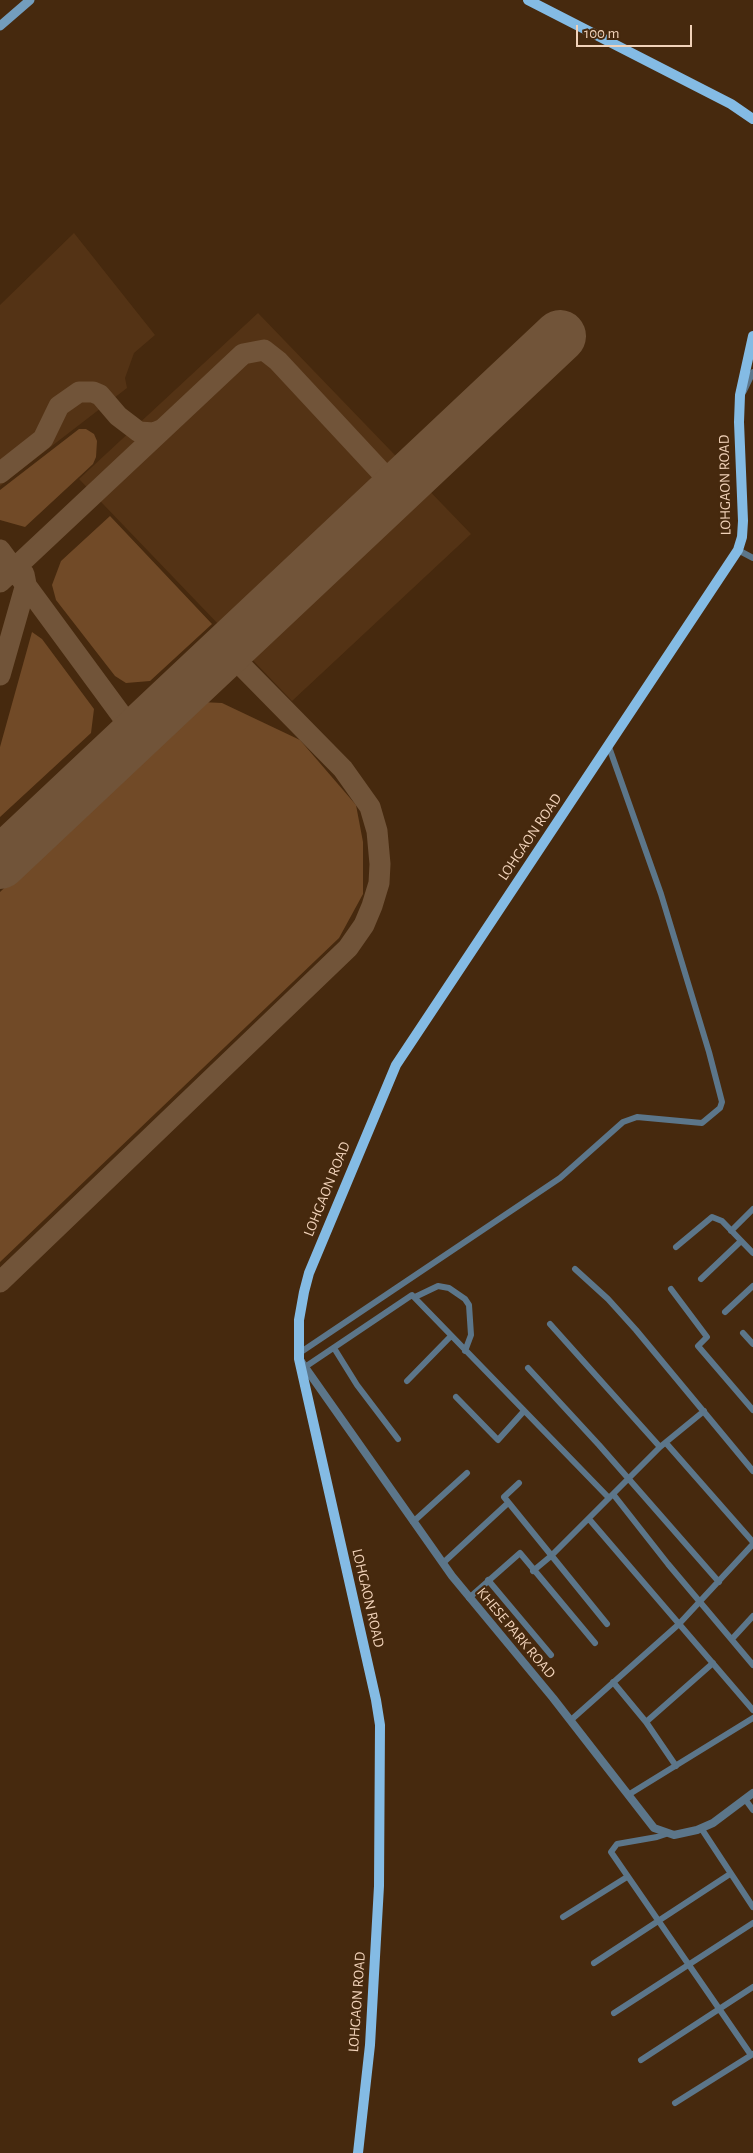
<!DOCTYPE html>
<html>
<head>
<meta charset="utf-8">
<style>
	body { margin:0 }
	#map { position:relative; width:753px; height:2153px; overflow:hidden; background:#46290e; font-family:"Alegreya Sans",sans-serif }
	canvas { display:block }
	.scale { position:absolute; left:576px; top:25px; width:116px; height:22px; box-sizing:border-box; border:2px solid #f1d2b9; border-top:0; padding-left:6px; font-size:15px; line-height:18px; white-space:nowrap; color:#f1d2b9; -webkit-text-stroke:4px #46290e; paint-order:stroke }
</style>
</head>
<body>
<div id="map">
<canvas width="753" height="2153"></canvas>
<div class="scale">100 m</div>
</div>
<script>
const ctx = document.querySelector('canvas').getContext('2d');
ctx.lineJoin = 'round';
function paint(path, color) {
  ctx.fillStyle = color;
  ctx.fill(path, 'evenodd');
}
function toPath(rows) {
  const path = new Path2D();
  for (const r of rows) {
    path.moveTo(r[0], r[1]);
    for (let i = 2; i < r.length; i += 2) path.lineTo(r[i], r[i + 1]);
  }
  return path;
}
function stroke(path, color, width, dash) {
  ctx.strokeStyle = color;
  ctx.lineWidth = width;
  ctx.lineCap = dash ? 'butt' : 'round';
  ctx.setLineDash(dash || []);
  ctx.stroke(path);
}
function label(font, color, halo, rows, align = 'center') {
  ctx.font = font + ' "Alegreya Sans",sans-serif';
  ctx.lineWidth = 4.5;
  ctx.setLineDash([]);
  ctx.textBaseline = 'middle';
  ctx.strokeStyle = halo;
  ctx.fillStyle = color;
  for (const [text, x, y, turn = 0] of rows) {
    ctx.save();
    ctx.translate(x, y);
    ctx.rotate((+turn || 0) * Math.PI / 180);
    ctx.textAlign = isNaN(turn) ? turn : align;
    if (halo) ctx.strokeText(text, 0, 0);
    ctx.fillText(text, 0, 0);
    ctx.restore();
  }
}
const built = toPath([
	[74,233,155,335,134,353,125,378,127,388,0,486,0,305],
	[258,313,471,534,292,701,79,479]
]);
const green = toPath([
	[79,429,86,429,94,434,97,441,96,457,93,464,25,527,0,520,0,490],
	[110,516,212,624,150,681,126,683,115,676,56,600,52,585,61,561],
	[32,632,42,639,94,709,91,733,0,817,0,747],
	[201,702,222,703,300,740,356,805,363,842,363,894,339,938,0,1262,0,892]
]);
const taxiway = toPath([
	[0,473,43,439,59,406,79,392,93,392,100,395,118,416,139,432,154,433,161,430],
	[0,550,136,735],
	[0,582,243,354,264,350,278,361,397,489],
	[0,675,26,584,24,574],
	[0,1282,348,948,364,925,372,906,379,883,380,864,377,831,370,807,343,769,226,650]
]);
const runway = toPath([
	[0,863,560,336]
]);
const minor = toPath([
	[744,391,753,372],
	[738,550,753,558],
	[731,1231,753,1209],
	[676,1247,712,1217,722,1221,753,1253],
	[575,1269,608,1299,636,1330,753,1471],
	[701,1279,741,1241],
	[671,1289,707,1337,698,1346,753,1410],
	[415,1297,438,1286,449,1288,465,1299,469,1305,471,1335,465,1351],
	[725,1312,753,1286],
	[550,1324,660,1447],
	[743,1333,753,1344],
	[334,1348,357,1385,398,1439],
	[298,1354,560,1178,623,1122,637,1117,702,1123,720,1108,722,1102,709,1052,661,894,609,747],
	[305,1367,412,1295,609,1498],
	[528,1368,599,1445,719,1582],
	[407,1381,450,1337],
	[456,1397,498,1440,524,1411],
	[666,1443,753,1542],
	[519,1483,504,1497,607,1624],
	[613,1494,668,1564,753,1665],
	[589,1519,753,1710],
	[413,1522,467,1473],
	[443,1563,508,1503],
	[533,1571,551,1556,660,1447,704,1411],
	[488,1580,551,1655],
	[469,1598,520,1553,595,1643],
	[732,1639,753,1616],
	[613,1682,646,1722,676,1766],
	[571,1720,679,1624,753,1544],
	[646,1722,713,1663],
	[628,1795,753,1718],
	[745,1799,753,1810],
	[701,1828,753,1907],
	[666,1834,657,1837,617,1844,611,1852,751,2055],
	[563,1917,627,1877],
	[594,1963,730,1874],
	[614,2013,753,1923],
	[641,2060,753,1987],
	[675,2103,753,2054]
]);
const tertiary = toPath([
	[300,1360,452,1576,553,1698,654,1828,674,1835,697,1830,713,1823,753,1793]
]);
const secondary = toPath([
	[0,26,30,0]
]);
const primary = toPath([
	[528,0,731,104,753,119],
	[358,2153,370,2045,379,1886,380,1725,376,1700,299,1359,299,1320,304,1292,309,1273,396,1065,738,550,742,537,743,521,739,422,740,395,753,336]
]);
const streetNames = [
	["LOHGAON ROAD",725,485,-91],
	["LOHGAON ROAD",530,837,-56],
	["LOHGAON ROAD",327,1189,-68],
	["LOHGAON ROAD",368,1598,77],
	["KHESE PARK ROAD",516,1633,50],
	["LOHGAON ROAD",357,2002,-86]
];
paint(built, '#543315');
paint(green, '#714a27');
stroke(taxiway, '#715439', 21);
stroke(runway, '#715439', 52);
stroke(minor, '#5c768a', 6);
stroke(tertiary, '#5c768a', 8);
stroke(secondary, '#739dbd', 9);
stroke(primary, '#84bbe4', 10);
label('15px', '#f1d2b9', '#46290e', streetNames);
</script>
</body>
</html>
